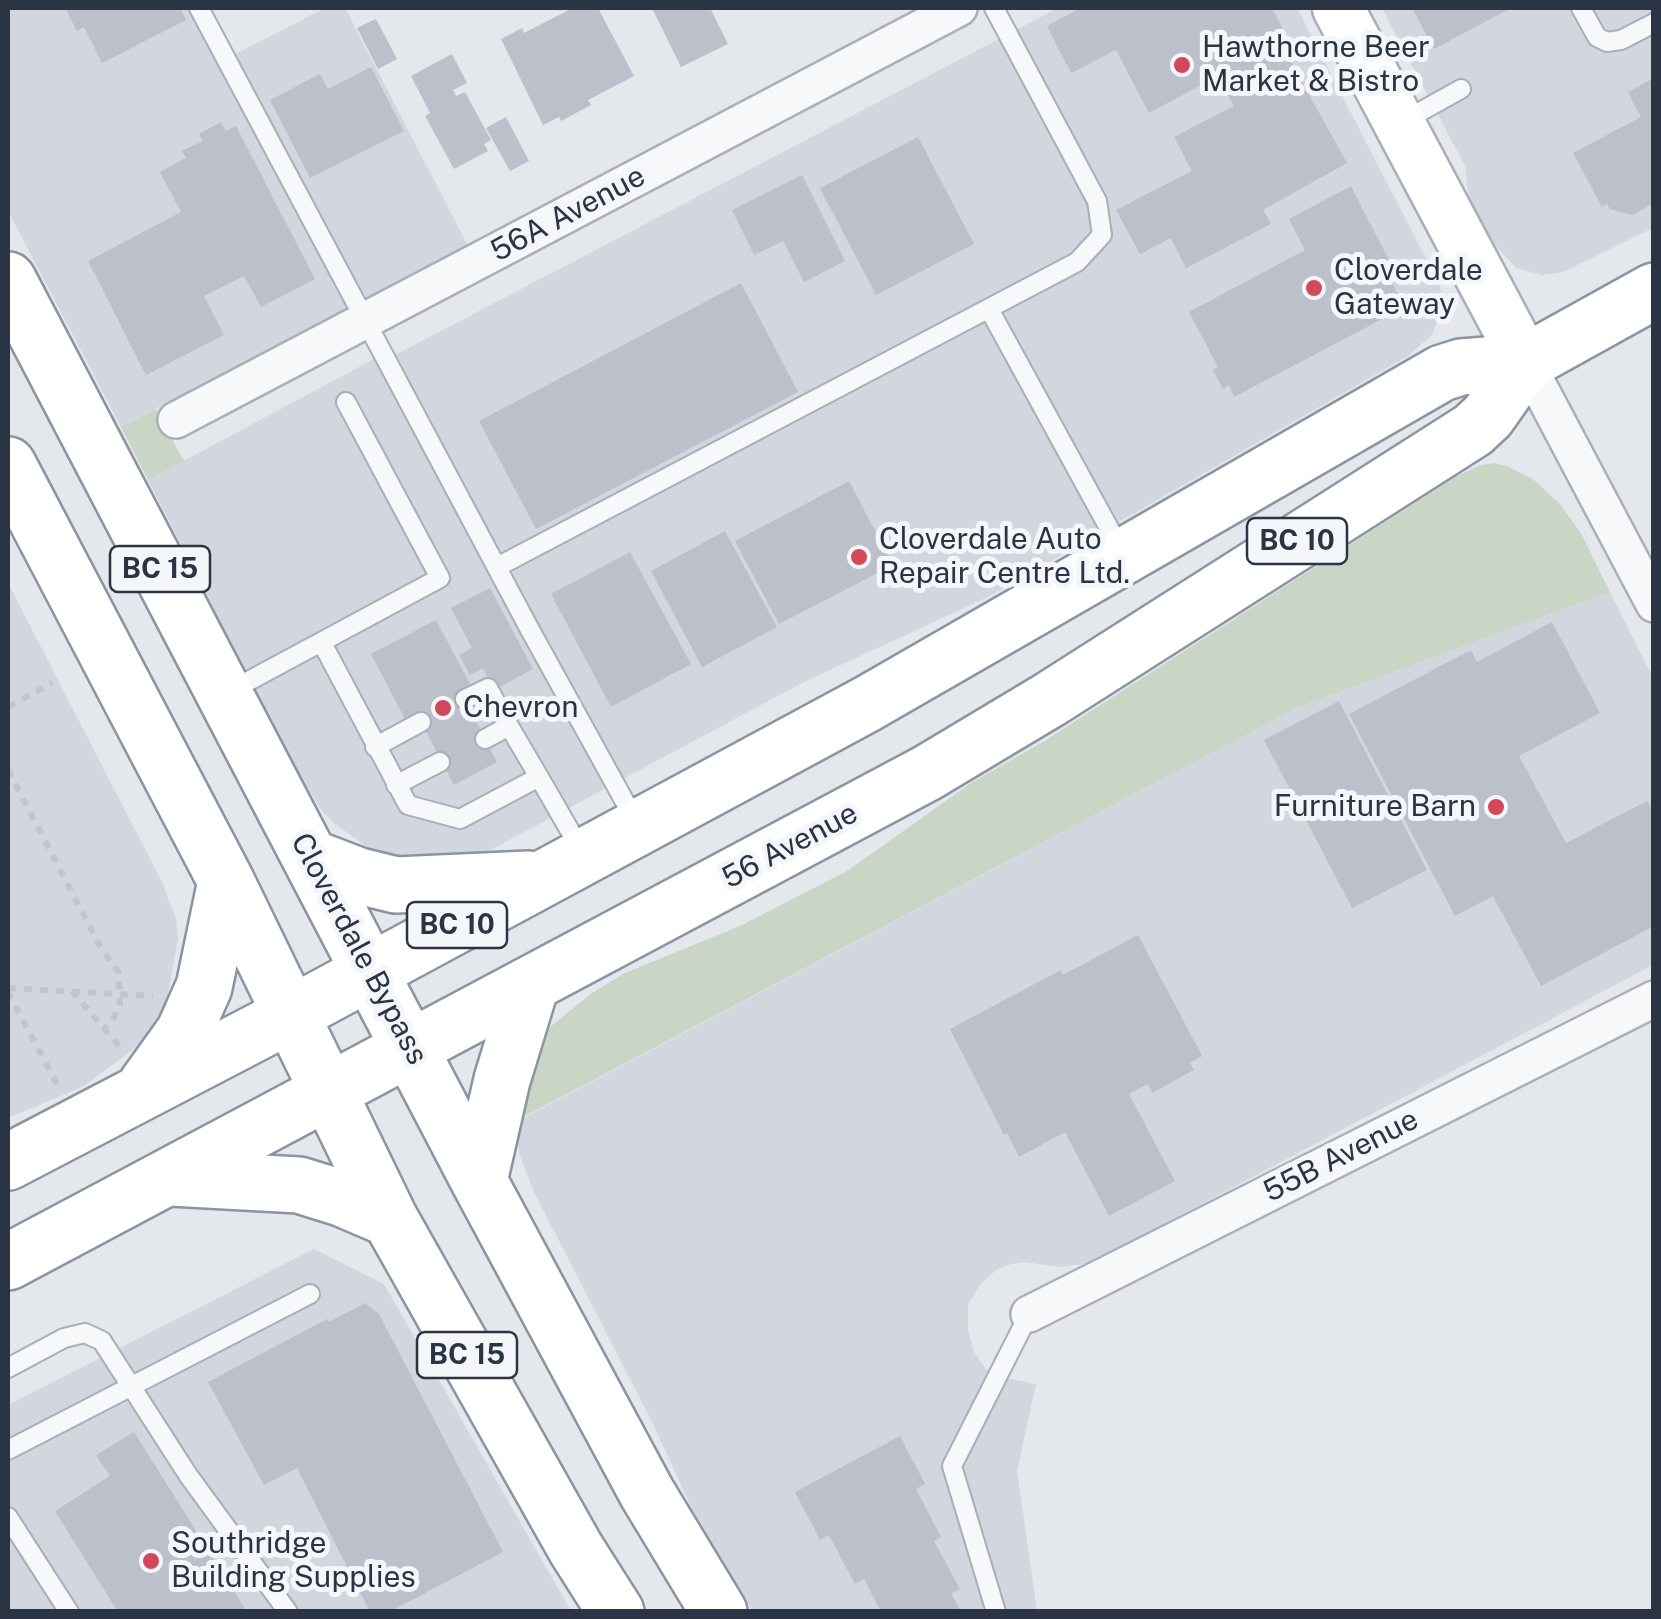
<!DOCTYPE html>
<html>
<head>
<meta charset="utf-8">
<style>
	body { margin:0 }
	#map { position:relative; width:1661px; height:1619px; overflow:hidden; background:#e4e7ec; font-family:"Public Sans",sans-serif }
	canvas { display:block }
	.frame { position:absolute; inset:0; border:10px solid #2b3445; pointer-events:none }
</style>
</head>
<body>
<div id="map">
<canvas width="1661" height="1619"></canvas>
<div class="frame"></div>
</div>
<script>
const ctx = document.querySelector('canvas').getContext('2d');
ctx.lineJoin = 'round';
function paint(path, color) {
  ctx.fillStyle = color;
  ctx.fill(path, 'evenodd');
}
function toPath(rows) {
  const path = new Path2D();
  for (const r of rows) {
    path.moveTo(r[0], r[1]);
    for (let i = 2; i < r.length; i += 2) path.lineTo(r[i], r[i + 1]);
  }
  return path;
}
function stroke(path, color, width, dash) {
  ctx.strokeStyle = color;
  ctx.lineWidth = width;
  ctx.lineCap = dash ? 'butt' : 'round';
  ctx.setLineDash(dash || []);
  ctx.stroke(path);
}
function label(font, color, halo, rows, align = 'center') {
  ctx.font = font + ' "Public Sans",sans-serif';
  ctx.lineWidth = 10;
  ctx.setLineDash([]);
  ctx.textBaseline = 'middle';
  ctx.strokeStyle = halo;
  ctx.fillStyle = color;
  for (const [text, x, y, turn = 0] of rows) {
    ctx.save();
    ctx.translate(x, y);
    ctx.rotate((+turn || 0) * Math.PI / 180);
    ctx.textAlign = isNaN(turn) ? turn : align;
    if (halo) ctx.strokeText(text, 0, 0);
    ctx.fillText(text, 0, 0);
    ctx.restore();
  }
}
const built = toPath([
	[8,8,189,8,218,63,325,8,345,8,468,246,121,427,8,211],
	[1058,8,1297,8,1440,286,1444,302,1432,335,1408,356,990,596,802,683,483,854,398,860,373,851,335,824,322,811,292,762,148,480,374,359,399,353],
	[1382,8,1653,8,1653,228,1563,272,1542,275,1516,268,1488,237,1469,200,1465,166],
	[8,583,162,882,176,919,178,939,167,1000,149,1033,131,1051,84,1086,8,1118],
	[1610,592,1653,678,1653,965,1090,1263,1060,1267,1024,1262,1011,1264,996,1270,979,1286,968,1304,968,1330,974,1352,986,1369,1001,1377,1036,1384,1017,1471,1037,1611,753,1611,706,1539,652,1422,534,1192,519,1153,516,1122,1299,707],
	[314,1249,384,1284,571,1611,8,1612,8,1405]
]);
const green = toPath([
	[156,409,184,461,148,480,121,427],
	[1494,463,1507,466,1533,479,1561,505,1582,535,1610,592,1299,707,516,1121,536,1048,550,1027,592,993,625,973,740,926,847,871,971,783,1046,740,1455,477,1481,465]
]);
const building = toPath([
	[65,8,180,8,186,20,102,63,84,27,77,31],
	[573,8,598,8,634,76,588,100,591,105,561,121,559,117,543,125,501,39,522,28,524,33],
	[652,8,710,8,728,44,681,67],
	[1081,8,1272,8,1286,35,1282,37,1281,44,1347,163,1263,210,1271,224,1186,268,1171,238,1140,254,1116,210,1192,171,1174,137,1234,106,1218,76,1149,113,1116,50,1071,73,1047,26],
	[1412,8,1511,8,1434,49],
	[376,19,397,59,378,69,357,28],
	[452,54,467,83,453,90,456,96,465,92,491,140,484,144,488,151,454,169,425,116,430,113,411,76],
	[371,67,404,131,310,178,270,100,320,74,328,89],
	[1654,78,1654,203,1632,215,1610,209,1607,204,1602,207,1573,153,1641,117,1628,92],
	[506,117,529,161,510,171,486,128],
	[221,122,226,131,236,126,315,279,261,307,244,276,204,296,224,335,146,375,88,261,181,212,160,172,186,158,182,151,203,141,199,134],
	[918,137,974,244,876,295,820,188],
	[802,175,845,261,804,282,783,241,754,255,732,210],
	[1351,186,1395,272,1388,275,1401,301,1382,311,1386,317,1234,397,1229,385,1223,389,1213,370,1218,367,1189,312,1305,250,1289,219],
	[741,283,798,392,536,529,479,421],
	[849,481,893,565,779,624,735,541],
	[725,531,777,627,702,667,651,571],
	[630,552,691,664,611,707,551,594],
	[490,588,533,669,494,690,483,668,470,675,459,655,472,648,451,608],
	[436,620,470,684,460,690,497,762,454,785,416,713,405,719,371,654],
	[1552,622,1600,713,1519,756,1566,843,1647,801,1654,813,1654,926,1541,986,1493,896,1455,916,1349,714,1471,650,1477,662],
	[1339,701,1427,870,1352,908,1264,740],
	[1138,935,1202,1056,1190,1063,1194,1070,1152,1093,1148,1084,1129,1094,1175,1181,1109,1216,1065,1132,1019,1157,1007,1133,1004,1135,950,1029,1061,970,1063,975],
	[365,1303,379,1314,503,1552,389,1612,370,1612,297,1468,264,1485,208,1382,327,1319,329,1322],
	[134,1432,247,1612,118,1612,55,1511,110,1476,96,1455],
	[900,1436,925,1484,916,1489,941,1537,934,1541,960,1589,951,1594,961,1612,881,1612,864,1579,855,1584,829,1535,820,1540,795,1492]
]);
const path = toPath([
	[8,707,52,683],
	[8,770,100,946,119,973,120,1005,112,1021,104,1029],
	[8,988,153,996],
	[72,991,119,1046],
	[8,992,59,1088]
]);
const lane = toPath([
	[199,8,529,628,636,822],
	[1581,8,1597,37,1607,42,1621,40,1654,23],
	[1400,123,1461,89],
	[989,309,1121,550],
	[497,567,1077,262,1102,235,1097,201,994,8],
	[322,643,408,805,460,819,539,777,509,726,485,739],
	[230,691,440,578,346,402],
	[465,699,488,688,509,726],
	[375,747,421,722],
	[539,777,581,850],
	[396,785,440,762],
	[8,1368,64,1338,85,1333,102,1341,188,1475,288,1612],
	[8,1450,310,1294],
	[8,1517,69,1612],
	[996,1612,952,1466,1029,1314]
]);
const street = toPath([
	[1526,362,1654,604],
	[176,420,959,8],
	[1029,1314,1654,999]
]);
const secondary = toPath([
	[1338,8,1526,362]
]);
const highway = toPath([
	[8,280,479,1181,647,1493,719,1612],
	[8,465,226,881,390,1219,576,1549,616,1612],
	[312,858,359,876,396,885,529,879],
	[146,1085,184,1032,204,987,226,881],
	[8,1162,290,1015,867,704,1442,373,1461,367,1526,362,1654,291],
	[171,1178,299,1185,341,1198,390,1219],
	[479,1181,502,1080,531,985],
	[8,1262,927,773,1049,700,1473,430,1488,416,1526,362]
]);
const markers = [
	[1182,65,10,"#d1495b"],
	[1314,288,10,"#d1495b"],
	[859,557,10,"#d1495b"],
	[443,708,10,"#d1495b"],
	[1496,807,10,"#d1495b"],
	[151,1561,10,"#d1495b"]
];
const shields = [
	[1297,541,100],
	[160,569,100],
	[457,925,100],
	[467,1355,100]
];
const shieldNames = [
	["BC 10",1297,541],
	["BC 15",160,569],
	["BC 10",457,925],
	["BC 15",467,1355]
];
const poiNames = [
	["Hawthorne Beer",1202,48],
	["Market & Bistro",1202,82],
	["Cloverdale",1334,271],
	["Gateway",1334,305],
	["Cloverdale Auto",879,540],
	["Repair Centre Ltd.",879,574],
	["Chevron",463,708],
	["Furniture Barn",1476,807,"right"],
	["Southridge",171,1544],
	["Building Supplies",171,1578]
];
const streetNames = [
	["56A Avenue",568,214,-28],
	["56 Avenue",790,846,-28],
	["Cloverdale Bypass",359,949,62],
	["55B Avenue",1341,1156,-27]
];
paint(built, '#d2d6de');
paint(green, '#c9d6c5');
paint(building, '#bbc0ca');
stroke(lane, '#a9aeb7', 22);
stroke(street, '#a9aeb7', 40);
stroke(secondary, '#a9aeb7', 55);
stroke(highway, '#8b94a3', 60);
stroke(path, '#c2c5cb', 6, [8, 8]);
stroke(lane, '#f7f8fa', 18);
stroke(street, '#f7f8fa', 35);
stroke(secondary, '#fff', 50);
stroke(highway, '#fff', 55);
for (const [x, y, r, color] of markers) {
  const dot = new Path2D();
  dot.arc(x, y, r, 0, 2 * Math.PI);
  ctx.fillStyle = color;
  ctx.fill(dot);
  stroke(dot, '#f4f6f9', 4);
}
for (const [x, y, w] of shields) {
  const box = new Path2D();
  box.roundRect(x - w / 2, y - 23, w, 46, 8);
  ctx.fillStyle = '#f4f6f9';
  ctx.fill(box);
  stroke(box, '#2b3445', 2.5);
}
label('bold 28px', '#2b3445', null, shieldNames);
label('30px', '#2b3445', '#f4f6f9', poiNames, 'left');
label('30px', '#2b3445', '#f4f6f9', streetNames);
</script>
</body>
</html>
